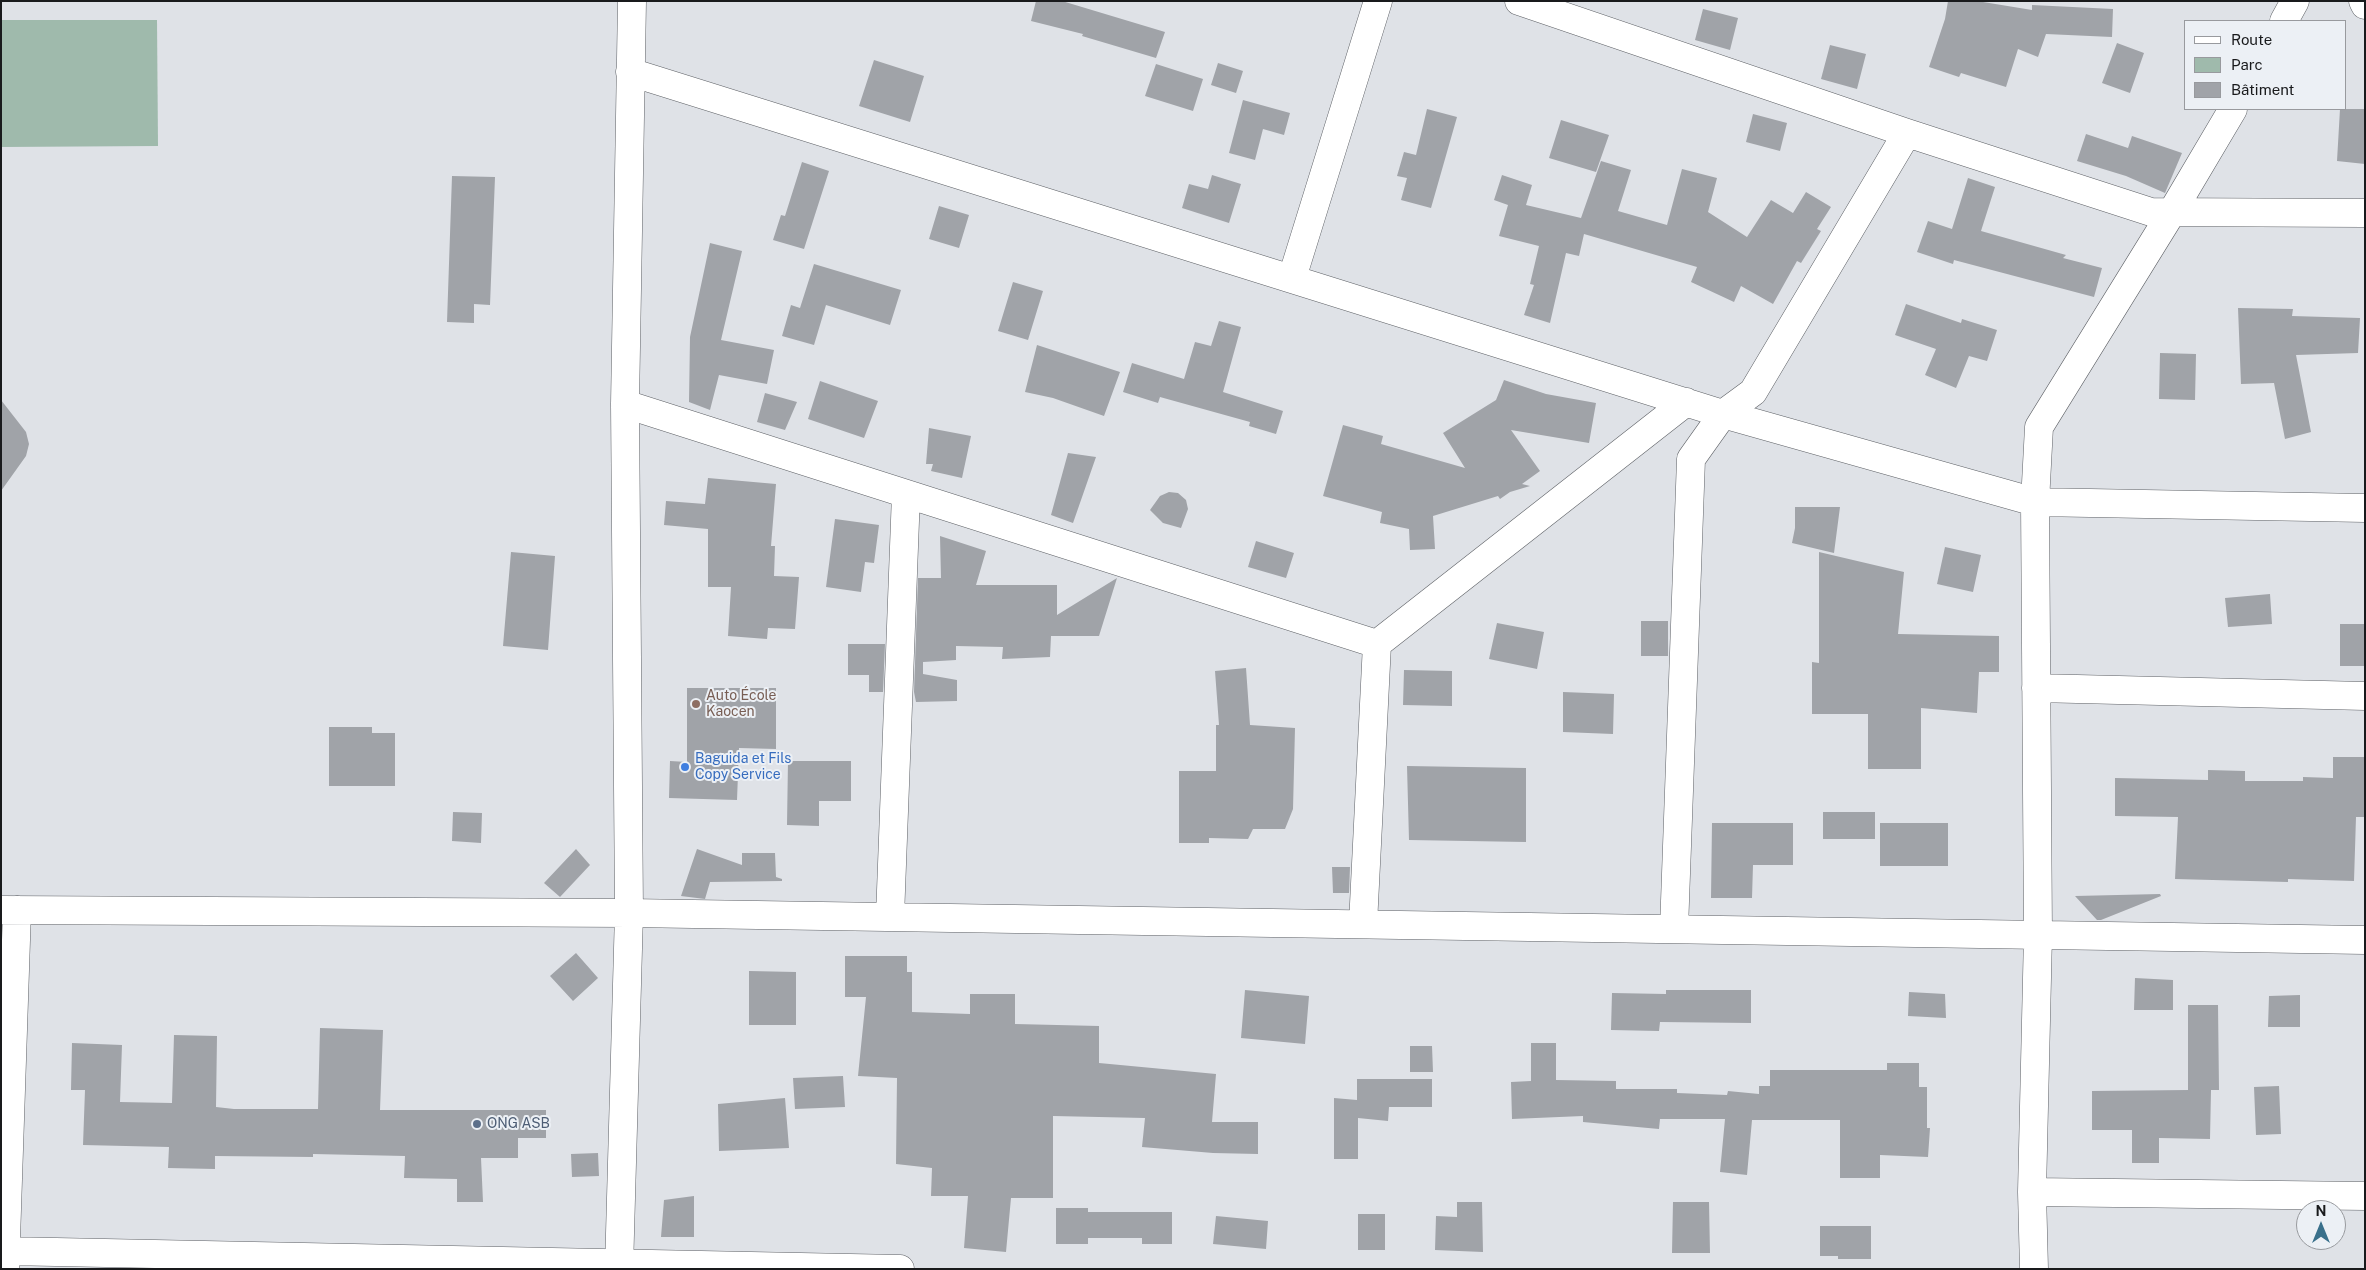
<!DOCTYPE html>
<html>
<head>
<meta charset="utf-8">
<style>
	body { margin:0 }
	#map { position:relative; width:2366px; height:1270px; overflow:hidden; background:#dfe2e7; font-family:"Public Sans",sans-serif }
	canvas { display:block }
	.frame { position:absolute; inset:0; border:2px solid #191a1c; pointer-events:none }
	.legend { position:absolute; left:2184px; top:20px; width:162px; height:90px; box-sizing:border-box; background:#ecf0f5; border:1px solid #989a9e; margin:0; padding:6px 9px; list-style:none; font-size:15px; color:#191a1c }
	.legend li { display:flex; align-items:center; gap:10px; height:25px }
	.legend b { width:25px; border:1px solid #989a9e }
	.north { position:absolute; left:2296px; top:1200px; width:50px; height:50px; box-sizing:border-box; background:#ecf0f5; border:1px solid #989a9e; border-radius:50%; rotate:0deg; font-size:14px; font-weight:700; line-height:20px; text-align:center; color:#191a1c }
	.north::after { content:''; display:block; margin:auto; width:18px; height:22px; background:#39708b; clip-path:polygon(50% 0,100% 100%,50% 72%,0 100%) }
</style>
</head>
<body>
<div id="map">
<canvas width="2366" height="1270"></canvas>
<div class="frame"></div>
<ul class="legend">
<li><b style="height:6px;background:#fff"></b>Route</li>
<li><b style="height:14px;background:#9fbaac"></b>Parc</li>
<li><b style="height:14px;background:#a0a3a8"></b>Bâtiment</li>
</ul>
<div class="north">N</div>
</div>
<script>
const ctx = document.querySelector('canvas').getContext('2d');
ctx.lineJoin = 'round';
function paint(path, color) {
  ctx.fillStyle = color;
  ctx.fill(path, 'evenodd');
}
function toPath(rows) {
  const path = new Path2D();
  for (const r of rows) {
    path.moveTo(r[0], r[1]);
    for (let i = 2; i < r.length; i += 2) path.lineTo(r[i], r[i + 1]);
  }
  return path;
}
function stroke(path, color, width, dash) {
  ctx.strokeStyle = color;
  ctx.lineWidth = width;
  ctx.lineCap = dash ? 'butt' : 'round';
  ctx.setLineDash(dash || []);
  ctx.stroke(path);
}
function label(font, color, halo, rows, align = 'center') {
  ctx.font = font + ' "Public Sans",sans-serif';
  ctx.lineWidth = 4;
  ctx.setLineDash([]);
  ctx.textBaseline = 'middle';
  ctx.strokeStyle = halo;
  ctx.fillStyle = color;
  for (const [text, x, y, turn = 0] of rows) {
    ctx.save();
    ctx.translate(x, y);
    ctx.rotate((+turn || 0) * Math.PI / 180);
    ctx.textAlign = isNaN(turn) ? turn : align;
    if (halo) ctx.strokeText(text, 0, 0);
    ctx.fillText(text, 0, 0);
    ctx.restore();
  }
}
const green = toPath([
	[1,20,157,20,158,146,1,147]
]);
const building = toPath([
	[1036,1,1062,1,1165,32,1156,58,1082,36,1083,34,1031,21],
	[1948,1,1977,1,2032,10,2032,5,2113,9,2112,37,2046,34,2038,57,2018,49,2006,87,1961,73,1959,77,1929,67,1945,19],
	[1703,9,1738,18,1730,50,1695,40],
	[2117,43,2144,53,2130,93,2102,83],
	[1830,45,1866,54,1857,89,1821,79],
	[874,60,924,76,910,122,859,106],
	[1218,63,1243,71,1236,93,1211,85],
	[1156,64,1203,79,1193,111,1145,96],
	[1243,100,1290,113,1284,135,1263,129,1255,160,1229,153],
	[1427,109,1457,117,1431,208,1401,200,1407,178,1397,176,1404,152,1416,155],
	[2340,109,2365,109,2365,164,2337,161],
	[1753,114,1787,123,1780,151,1746,142],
	[1561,120,1609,135,1596,172,1549,158],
	[2086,134,2128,148,2132,136,2182,153,2165,193,2126,176,2077,161],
	[1601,161,1631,170,1618,211,1667,225,1682,169,1717,178,1708,212,1747,237,1771,200,1793,213,1806,192,1831,207,1817,229,1821,231,1801,263,1797,261,1773,304,1741,286,1734,302,1691,282,1697,267,1584,234,1579,256,1566,253,1550,323,1524,315,1534,285,1530,284,1539,246,1499,236,1508,205,1494,200,1502,175,1532,185,1526,205,1581,218],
	[802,162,829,171,804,249,773,240,781,215,785,216],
	[1212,175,1241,184,1229,223,1182,208,1189,184,1208,189],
	[452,176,495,177,490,305,474,304,474,323,447,322],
	[1968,178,1995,187,1981,231,2066,255,2063,258,2102,268,2094,297,1954,260,1953,264,1917,252,1928,221,1952,229],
	[939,206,969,215,959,248,929,239],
	[710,243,742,251,721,340,774,350,767,384,719,375,710,410,689,402,690,337],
	[814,264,901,290,890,325,826,305,814,345,782,336,791,305,800,308],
	[1013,282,1043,291,1028,340,998,331],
	[1906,304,1961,323,1962,319,1997,330,1987,361,1969,356,1956,388,1925,375,1936,349,1895,335],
	[2238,308,2293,309,2292,316,2360,318,2358,353,2296,355,2311,432,2285,439,2274,383,2241,384],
	[1219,321,1241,327,1223,392,1283,411,1276,434,1249,426,1250,422,1160,397,1158,403,1123,392,1132,363,1184,379,1195,342,1211,346],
	[1037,345,1120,372,1104,416,1053,398,1025,392],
	[2160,353,2196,354,2195,400,2159,399],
	[1504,380,1546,394,1596,403,1589,443,1511,430,1540,471,1522,484,1530,486,1510,492,1500,499,1498,496,1433,516,1435,549,1410,550,1409,529,1380,523,1382,512,1323,496,1343,425,1383,436,1381,444,1465,468,1443,433,1496,400],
	[820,381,878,401,864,438,808,419],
	[765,393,797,402,785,430,757,422],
	[1,400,26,432,29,444,26,456,1,491],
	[929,428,971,436,962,478,931,471,933,464,926,464],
	[1068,453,1096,457,1073,523,1051,515],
	[708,478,776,484,771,546,775,546,774,576,799,577,795,629,768,628,767,639,728,636,731,587,708,587,708,529,664,525,666,501,705,504],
	[1169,492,1178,493,1186,500,1188,509,1181,528,1163,523,1150,510,1160,496],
	[1795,507,1840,507,1834,553,1792,543,1795,528],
	[835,519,879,525,874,563,865,562,861,592,826,587],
	[940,536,986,551,976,585,1057,585,1057,615,1117,578,1099,636,1051,636,1050,657,1002,659,1003,647,956,646,956,660,923,662,923,674,957,680,957,701,916,702,914,692,918,578,941,578],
	[1256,541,1294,553,1286,578,1248,567],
	[1945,547,1981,555,1973,592,1937,584],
	[511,552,555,556,548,650,503,646],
	[1819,552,1904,572,1898,634,1999,636,1999,672,1979,672,1977,713,1921,708,1921,769,1868,769,1868,714,1812,714,1812,662,1819,663],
	[2270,594,2272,624,2228,627,2225,598],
	[1641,621,1668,621,1668,656,1641,656],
	[1497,623,1544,632,1537,669,1489,659],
	[2340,624,2365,624,2365,666,2340,666],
	[848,644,885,644,883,692,869,692,869,675,848,675],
	[1246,668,1250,725,1295,728,1293,809,1285,829,1253,829,1248,839,1209,838,1209,843,1179,843,1179,771,1216,771,1216,725,1219,725,1215,671],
	[1404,670,1452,671,1452,706,1403,705],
	[687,688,776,688,776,749,739,748,737,800,669,798,670,761,687,762],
	[1563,692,1614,694,1613,734,1563,732],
	[329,727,372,727,372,733,395,733,395,786,329,786],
	[2333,757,2365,757,2365,817,2356,817,2354,881,2288,879,2288,882,2175,879,2178,817,2115,816,2115,778,2208,780,2208,770,2245,771,2245,781,2303,781,2303,777,2333,778],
	[788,761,851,761,851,801,819,801,819,826,787,825],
	[1407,766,1526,768,1526,842,1409,840],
	[453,812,482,813,481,843,452,841],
	[1823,812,1875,812,1875,839,1823,839],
	[1712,823,1793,823,1793,865,1753,865,1752,898,1711,898],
	[1880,823,1948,823,1948,866,1880,866],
	[576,849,590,865,560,897,544,883],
	[697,849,742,865,742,853,775,853,776,877,782,879,782,881,710,882,705,899,681,896],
	[1332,867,1350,867,1349,893,1333,893],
	[2160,894,2161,896,2101,920,2097,920,2075,896],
	[576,953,598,978,573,1001,550,976],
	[845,956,907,956,907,972,912,972,912,1012,970,1014,970,994,1015,994,1015,1024,1099,1026,1099,1063,1216,1074,1212,1122,1258,1122,1258,1154,1213,1153,1142,1147,1145,1118,1053,1116,1053,1198,1011,1198,1006,1252,964,1248,968,1196,931,1196,932,1168,896,1164,897,1078,858,1076,866,997,845,997],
	[749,971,796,972,796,1025,749,1025],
	[2135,978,2173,980,2173,1010,2134,1010],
	[1245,990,1309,996,1305,1044,1241,1038],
	[1666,990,1751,990,1751,1023,1660,1022,1659,1031,1611,1030,1612,993,1666,994],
	[1909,992,1945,994,1946,1018,1908,1016],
	[2300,995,2300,1027,2268,1027,2269,996],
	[2188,1005,2218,1005,2219,1090,2211,1090,2210,1139,2159,1138,2159,1163,2132,1163,2132,1130,2092,1130,2092,1091,2188,1090],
	[320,1028,383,1030,380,1110,546,1110,546,1138,518,1138,518,1158,481,1158,483,1202,457,1202,457,1179,404,1178,405,1156,313,1154,313,1157,215,1156,215,1169,168,1168,169,1147,83,1145,85,1090,71,1090,72,1043,122,1045,120,1102,172,1103,174,1035,217,1036,216,1107,234,1109,318,1109],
	[1531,1043,1556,1043,1556,1080,1616,1081,1616,1089,1677,1089,1677,1093,1727,1095,1728,1091,1759,1094,1759,1086,1770,1086,1770,1070,1887,1070,1887,1063,1919,1063,1919,1087,1927,1087,1927,1128,1930,1128,1928,1157,1880,1155,1880,1178,1840,1178,1840,1120,1752,1120,1747,1175,1720,1172,1725,1119,1660,1119,1659,1129,1583,1122,1583,1116,1512,1119,1511,1082,1531,1081],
	[1410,1046,1432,1046,1433,1072,1410,1072],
	[843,1076,845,1107,795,1109,793,1078],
	[1357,1079,1432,1079,1432,1107,1389,1107,1388,1121,1358,1118,1358,1159,1334,1159,1334,1098,1357,1100],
	[2279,1086,2281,1134,2256,1135,2254,1087],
	[785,1098,789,1148,719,1151,718,1104],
	[598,1153,599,1176,572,1177,571,1154],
	[694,1196,694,1237,661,1237,664,1200],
	[1457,1202,1482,1202,1483,1252,1435,1250,1436,1216,1457,1217],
	[1673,1202,1709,1202,1710,1253,1672,1253],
	[1056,1208,1088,1208,1088,1212,1172,1212,1172,1244,1142,1244,1142,1238,1088,1238,1088,1244,1056,1244],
	[1358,1214,1385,1214,1385,1250,1358,1250],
	[1216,1216,1268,1221,1266,1249,1213,1244],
	[1820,1226,1871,1226,1871,1259,1838,1259,1838,1256,1820,1256]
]);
const minor = toPath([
	[1519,1,1907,133,2151,212,2365,213],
	[2363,1,2365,5],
	[2284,21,2295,1],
	[630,72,1723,414,2035,502,2365,508],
	[1292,278,1378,1],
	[625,404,1377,644,1363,924],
	[1377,644,1686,402],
	[2036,688,2365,696],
	[1,910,629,913,2365,940],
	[890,917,906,494],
	[1674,929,1691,459,1723,414,1753,392,1907,133],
	[2032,1192,2365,1196],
	[6,1251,900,1269],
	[5,1269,17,910],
	[619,1269,629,913,625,404,632,1],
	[2034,1269,2032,1192,2038,935,2035,502,2039,427,2172,212,2233,109]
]);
const markers = [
	[696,704,5,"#8d6e63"],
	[685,767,5,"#3f7fe0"],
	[477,1124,5,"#5c6f8a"]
];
const educationNames = [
	["Auto École",706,696],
	["Kaocen",706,712]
];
const shopNames = [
	["Baguida et Fils",695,759],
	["Copy Service",695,775]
];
const serviceNames = [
	["ONG ASB",487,1124]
];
paint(green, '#9fbaac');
paint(building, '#a0a3a8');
stroke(minor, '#5e6166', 29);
stroke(minor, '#fff', 28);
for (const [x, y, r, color] of markers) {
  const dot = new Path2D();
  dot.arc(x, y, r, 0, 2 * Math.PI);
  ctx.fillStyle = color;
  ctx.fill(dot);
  stroke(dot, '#ecf0f5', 2);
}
label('14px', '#785e54', '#ecf0f5', educationNames, 'left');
label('14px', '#366cbe', '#ecf0f5', shopNames, 'left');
label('14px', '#4e5e75', '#ecf0f5', serviceNames, 'left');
</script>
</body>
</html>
